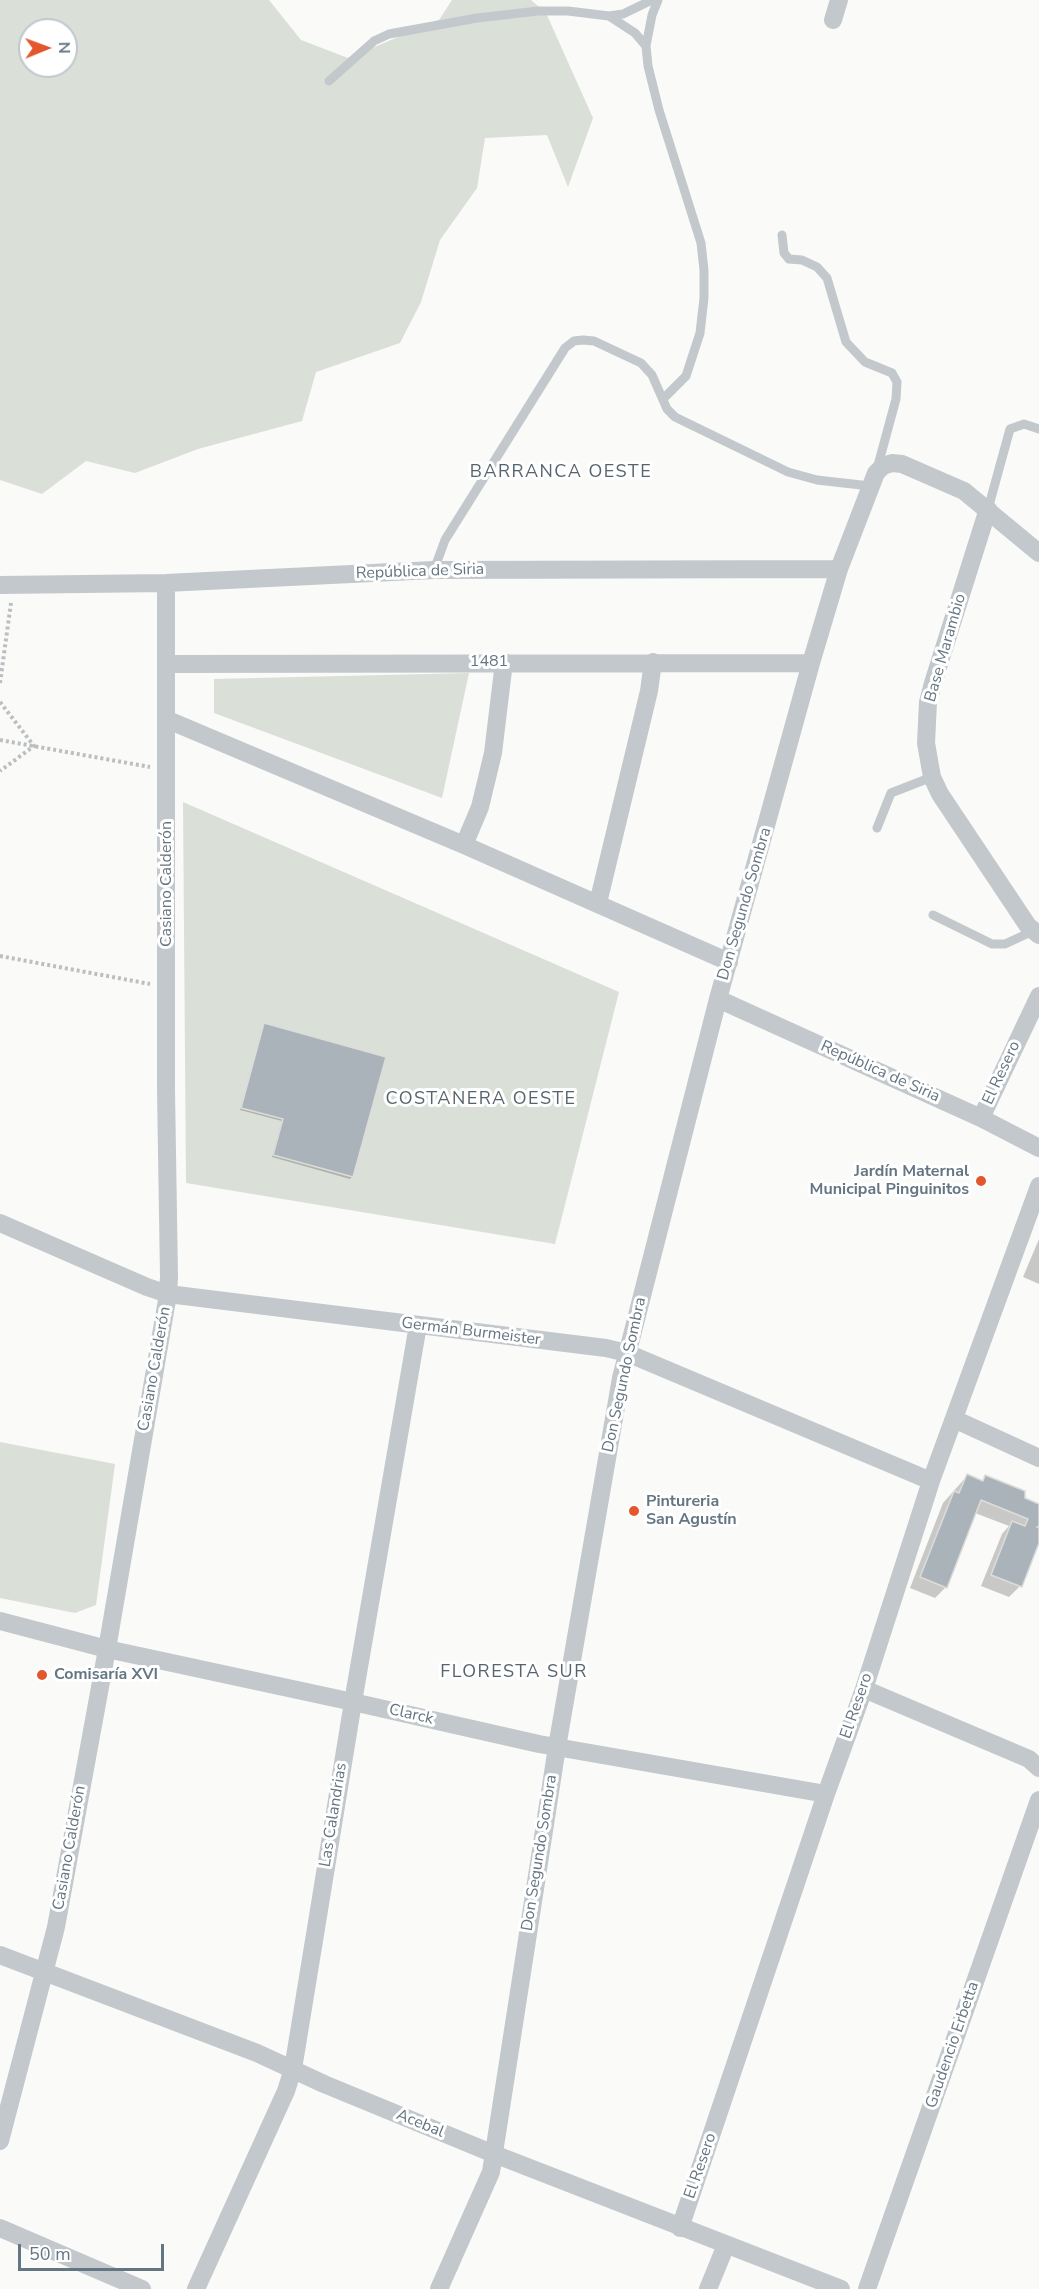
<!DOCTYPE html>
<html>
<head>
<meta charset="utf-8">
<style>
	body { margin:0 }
	#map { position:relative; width:1039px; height:2289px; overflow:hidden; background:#fafaf8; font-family:"Nunito Sans",sans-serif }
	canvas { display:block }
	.north { position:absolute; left:18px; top:18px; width:60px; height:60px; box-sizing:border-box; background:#fff; border:2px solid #c1c8cd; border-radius:50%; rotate:89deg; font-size:16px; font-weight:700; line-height:24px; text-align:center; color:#657683 }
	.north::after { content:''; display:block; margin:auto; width:21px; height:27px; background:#e4572e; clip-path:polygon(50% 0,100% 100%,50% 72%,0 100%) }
	.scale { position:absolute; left:18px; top:2244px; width:146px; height:27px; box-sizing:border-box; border:3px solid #657683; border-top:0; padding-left:8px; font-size:18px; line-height:21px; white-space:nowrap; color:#657683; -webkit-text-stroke:4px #fff; paint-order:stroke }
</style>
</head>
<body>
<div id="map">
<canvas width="1039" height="2289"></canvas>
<div class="north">N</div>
<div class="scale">50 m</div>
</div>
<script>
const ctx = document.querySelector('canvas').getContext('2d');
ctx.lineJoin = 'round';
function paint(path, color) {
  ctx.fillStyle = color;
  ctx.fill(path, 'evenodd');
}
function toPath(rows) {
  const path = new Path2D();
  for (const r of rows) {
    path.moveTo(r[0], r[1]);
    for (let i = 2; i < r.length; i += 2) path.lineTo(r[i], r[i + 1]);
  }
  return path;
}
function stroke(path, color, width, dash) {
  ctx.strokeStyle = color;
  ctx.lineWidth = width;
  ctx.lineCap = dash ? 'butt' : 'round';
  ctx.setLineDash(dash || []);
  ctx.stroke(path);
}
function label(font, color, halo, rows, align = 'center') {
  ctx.font = font + ' "Nunito Sans",sans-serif';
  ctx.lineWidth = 6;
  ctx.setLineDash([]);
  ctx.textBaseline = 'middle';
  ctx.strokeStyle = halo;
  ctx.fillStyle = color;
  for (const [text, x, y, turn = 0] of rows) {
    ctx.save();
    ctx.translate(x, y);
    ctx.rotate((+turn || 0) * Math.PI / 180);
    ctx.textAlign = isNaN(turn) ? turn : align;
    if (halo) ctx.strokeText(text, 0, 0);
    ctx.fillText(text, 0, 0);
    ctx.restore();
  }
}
const green = toPath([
	[0,0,269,0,301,40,348,58,439,20,452,0,531,0,546,13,593,118,568,187,547,135,485,138,477,188,440,240,421,302,400,343,316,372,302,421,198,449,135,473,86,461,42,494,0,480],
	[30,30,66,30,66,66,30,66],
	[469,673,442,798,214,713,214,679],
	[183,802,619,992,555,1244,186,1183],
	[0,1442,115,1464,96,1605,75,1613,0,1598]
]);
const shadow = toPath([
	[265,1025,352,1177,350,1179,272,1157,282,1121,240,1110],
	[1039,1239,1039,1284,1023,1277],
	[967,1476,981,1482,986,1477,1023,1499,1039,1506,1039,1541,1020,1586,1009,1597,981,1586,1002,1534,1009,1526,975,1513,946,1587,935,1598,910,1588,943,1503]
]);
const building = toPath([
	[264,1023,386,1057,353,1177,273,1155,283,1119,241,1108,264,1023],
	[967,1474,983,1481,985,1475,1025,1491,1025,1498,1039,1504,1039,1526,1037,1527,1039,1528,1039,1543,1022,1587,991,1575,1012,1521,1025,1526,1028,1519,981,1500,947,1588,920,1577,954,1491,959,1493,967,1474]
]);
const path = toPath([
	[0,683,11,603],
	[0,702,34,746,0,771],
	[0,740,150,767],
	[0,956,150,984]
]);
const lane = toPath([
	[658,0,652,15,646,46,648,66,659,110,701,243,704,270,704,298,700,333,686,376,663,399],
	[609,16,635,33,646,46],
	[329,81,374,41,389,34,477,18,538,11,568,11,609,16,623,14,652,0],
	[782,235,784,253,789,259,802,260,817,267,827,278,846,342,865,362,892,373,897,382,896,399,877,469],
	[988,509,1010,429,1024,424,1039,429],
	[434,570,445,540,565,348,574,341,583,340,594,341,641,363,652,375,667,409,675,417,788,472,817,480,870,486],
	[877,828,891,793,932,777],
	[933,915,992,944,1005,944,1033,931]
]);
const street = toPath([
	[833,20,839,0],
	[988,509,933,683,928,702,926,743,932,777,940,794,1028,926,1039,935],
	[0,585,166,583,434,570,839,569],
	[166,664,811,663],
	[168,720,464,845,729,962],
	[464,845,480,807,493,753,504,662],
	[598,903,649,691,653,662],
	[718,999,981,1118,1039,1148],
	[981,1118,1039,996],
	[0,1223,147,1287,168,1294,606,1348,627,1353,931,1481],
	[954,1419,1039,1458],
	[0,1621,107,1649,353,1702,539,1744,826,1794],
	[864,1689,1029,1759,1039,1768],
	[0,1955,257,2053,324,2084,494,2154,841,2289],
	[0,2141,56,1927,107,1649,168,1294,169,1277,166,1090,166,583],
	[0,2228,142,2289],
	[680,2228,826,1794,864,1689,931,1481,1039,1186],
	[196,2289,286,2091,293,2069,353,1702,418,1325],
	[439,2289,491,2172,557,1747,621,1378,718,999,811,663,839,569,876,473,883,466,892,463,902,464,964,491,1039,553],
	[708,2289,726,2245],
	[867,2289,1039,1800]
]);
const markers = [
	[981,1181,6,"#e4572e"],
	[634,1511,6,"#e4572e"],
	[42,1675,6,"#e4572e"]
];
const streetNames = [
	["República de Siria",420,572,-2],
	["Base Marambio",946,648,-74],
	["1481",489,662],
	["Casiano Calderón",167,884,-90],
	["Don Segundo Sombra",745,904,-74],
	["República de Siria",880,1072,24],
	["El Resero",1002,1073,-65],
	["Germán Burmeister",471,1332,7],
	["Casiano Calderón",155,1369,-80],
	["Don Segundo Sombra",625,1375,-78],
	["El Resero",857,1706,-71],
	["Clarck",411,1715,13],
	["Las Calandrias",334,1815,-81],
	["Casiano Calderón",70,1848,-80],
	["Don Segundo Sombra",540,1853,-81],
	["Gaudencio Erbetta",953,2045,-71],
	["Acebal",420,2124,22],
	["El Resero",701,2166,-71]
];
const poiNames = [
	["Jardín Maternal",969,1172,"right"],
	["Municipal Pinguinitos",969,1190,"right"],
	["Pintureria",646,1502],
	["San Agustín",646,1520],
	["Comisaría XVI",54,1675]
];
const neighbourhoodNames = [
	["BARRANCA OESTE",561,473],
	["COSTANERA OESTE",481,1100],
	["FLORESTA SUR",514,1673]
];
paint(green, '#dadfd7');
paint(shadow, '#0003');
paint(building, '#aab3b9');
stroke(building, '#dcdcda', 1.5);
stroke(path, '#bbbfc2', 4, [3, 3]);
stroke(lane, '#c3c8cc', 9);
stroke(street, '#c3c8cc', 18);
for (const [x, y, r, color] of markers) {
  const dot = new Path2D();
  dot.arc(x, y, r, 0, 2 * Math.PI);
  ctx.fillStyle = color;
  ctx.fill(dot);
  stroke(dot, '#fff', 2);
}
label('16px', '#657683', '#fff', streetNames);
label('bold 16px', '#657683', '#fff', poiNames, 'left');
ctx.letterSpacing = '1.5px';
label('18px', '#57646e', '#fff', neighbourhoodNames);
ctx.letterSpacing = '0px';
</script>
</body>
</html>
